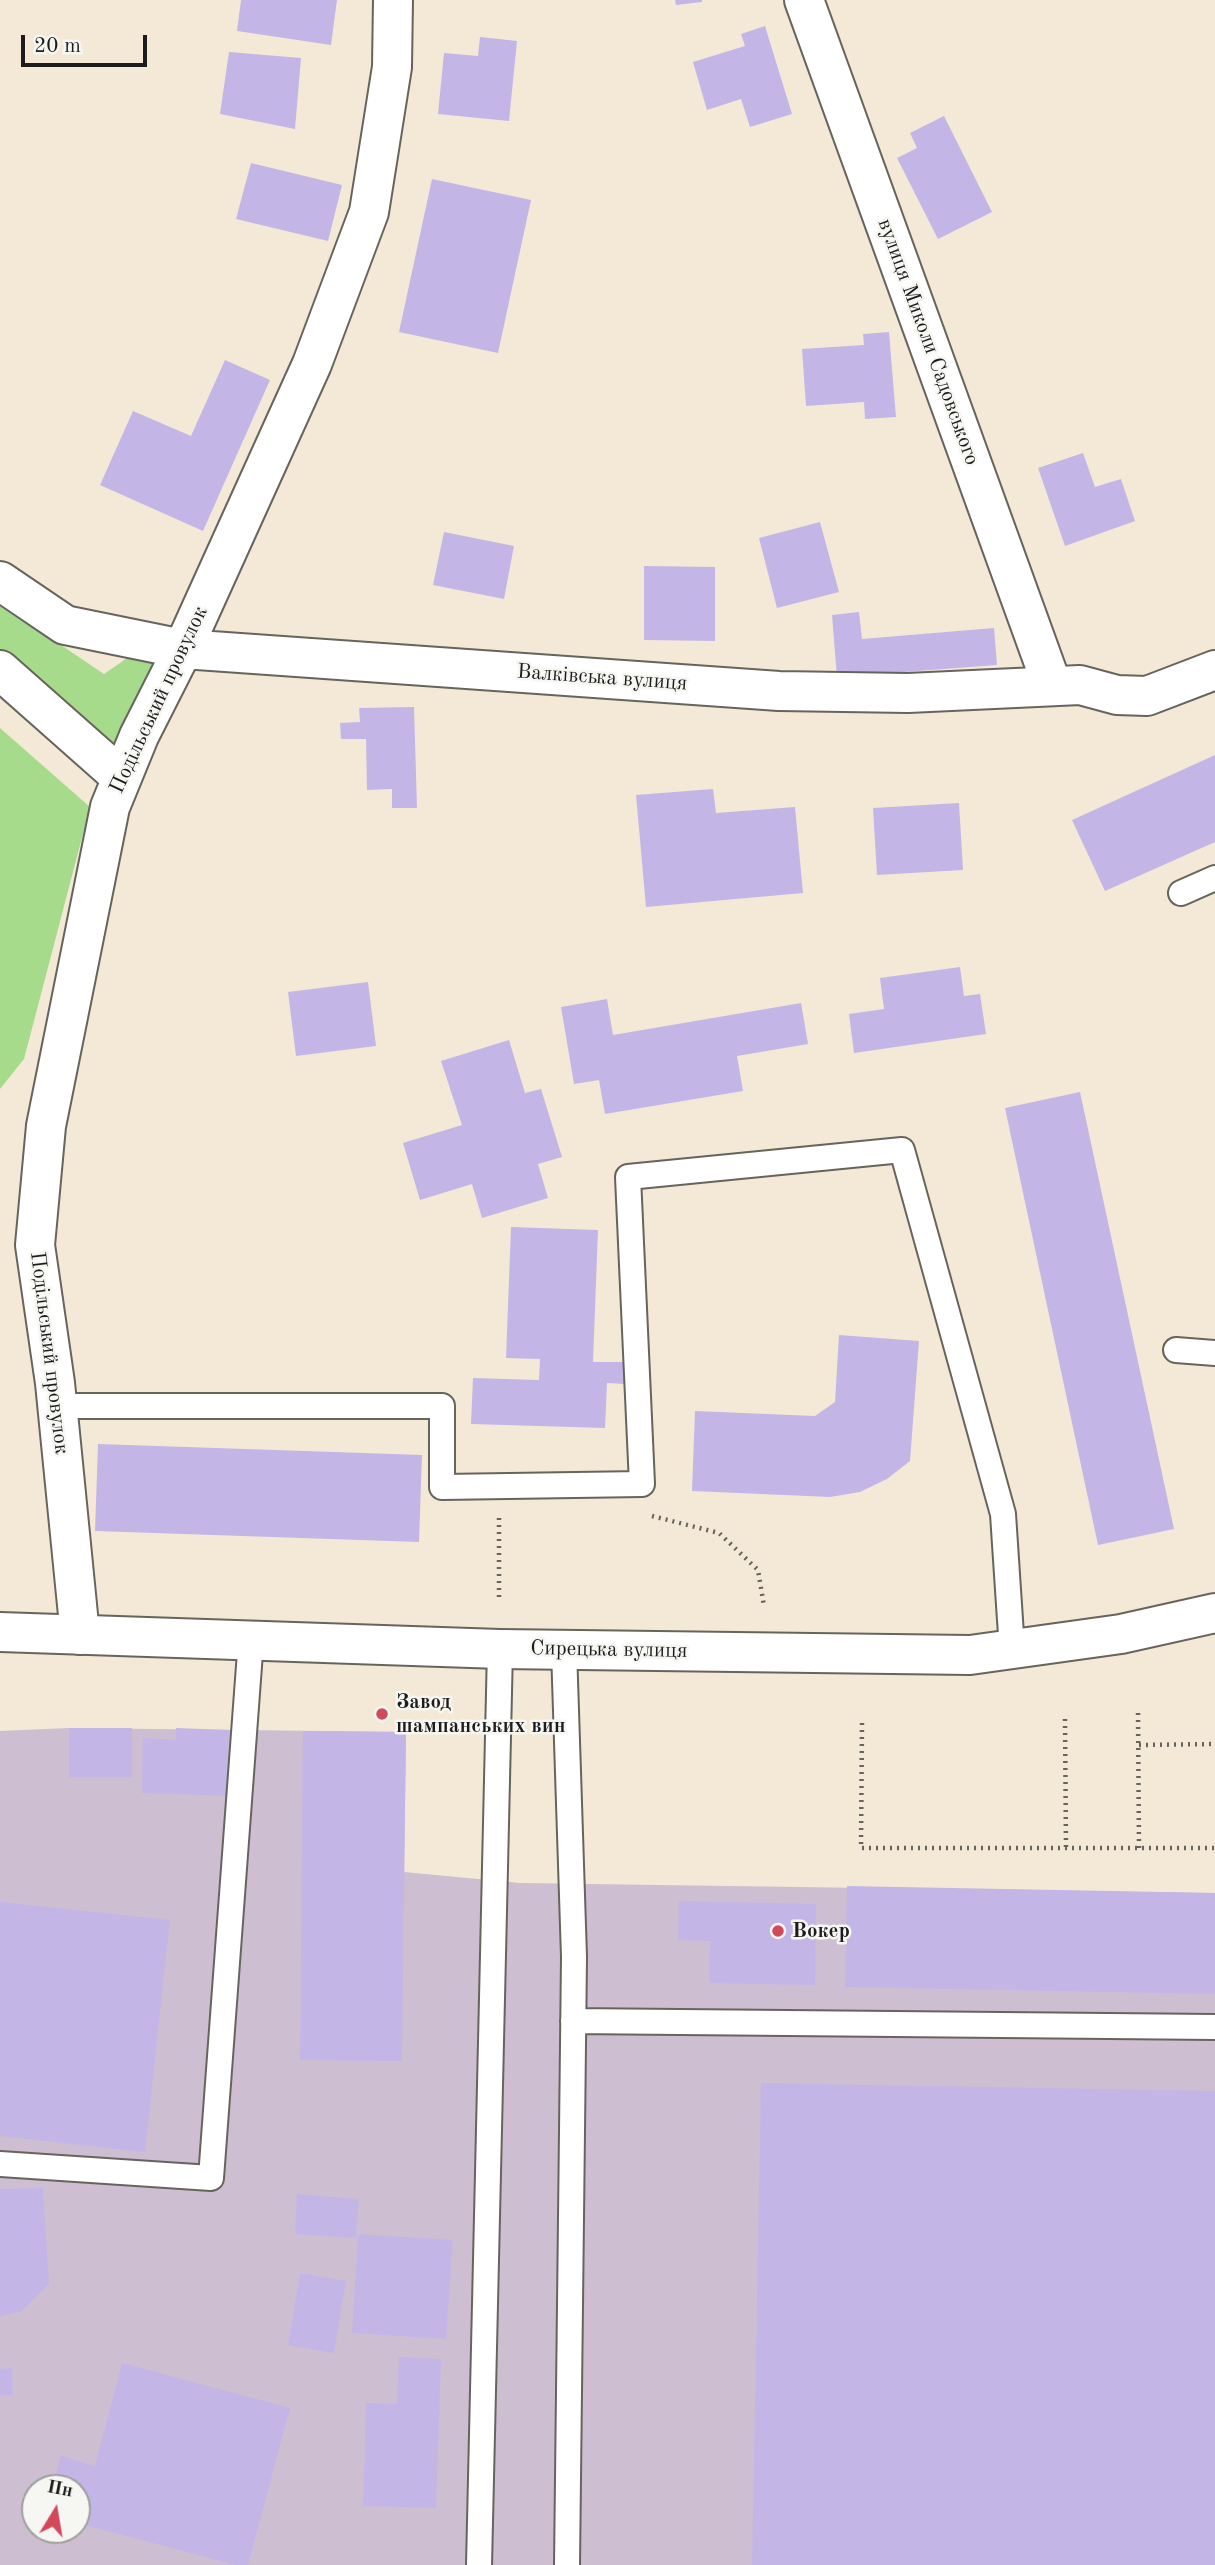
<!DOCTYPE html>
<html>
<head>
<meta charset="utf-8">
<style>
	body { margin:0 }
	#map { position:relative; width:1215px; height:2565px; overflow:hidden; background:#f3e9d6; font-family:"Old Standard TT",serif }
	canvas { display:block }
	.north { position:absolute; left:21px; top:2474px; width:70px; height:70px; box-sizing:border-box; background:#f6f6f2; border:2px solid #9f9f9c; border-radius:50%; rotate:11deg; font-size:19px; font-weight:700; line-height:28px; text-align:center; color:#1c1c1c }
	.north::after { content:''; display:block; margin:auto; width:24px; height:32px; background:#d1495b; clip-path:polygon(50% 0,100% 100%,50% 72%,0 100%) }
	.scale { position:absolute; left:21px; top:35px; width:126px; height:32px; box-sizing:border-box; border:4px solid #1c1c1c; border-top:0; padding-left:9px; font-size:21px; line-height:24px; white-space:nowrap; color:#1c1c1c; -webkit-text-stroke:5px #f6f6f2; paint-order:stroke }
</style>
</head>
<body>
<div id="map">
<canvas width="1215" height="2565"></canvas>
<div class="north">Пн</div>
<div class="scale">20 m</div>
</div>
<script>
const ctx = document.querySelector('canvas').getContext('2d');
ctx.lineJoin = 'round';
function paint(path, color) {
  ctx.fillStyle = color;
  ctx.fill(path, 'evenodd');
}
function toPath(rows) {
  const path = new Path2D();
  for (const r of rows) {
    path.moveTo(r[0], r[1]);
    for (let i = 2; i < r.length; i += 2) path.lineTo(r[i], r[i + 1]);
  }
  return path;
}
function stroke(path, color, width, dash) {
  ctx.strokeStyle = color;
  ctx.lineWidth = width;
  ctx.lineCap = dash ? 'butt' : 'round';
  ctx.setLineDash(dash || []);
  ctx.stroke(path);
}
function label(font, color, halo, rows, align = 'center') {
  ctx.font = font + ' "Old Standard TT",serif';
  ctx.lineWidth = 5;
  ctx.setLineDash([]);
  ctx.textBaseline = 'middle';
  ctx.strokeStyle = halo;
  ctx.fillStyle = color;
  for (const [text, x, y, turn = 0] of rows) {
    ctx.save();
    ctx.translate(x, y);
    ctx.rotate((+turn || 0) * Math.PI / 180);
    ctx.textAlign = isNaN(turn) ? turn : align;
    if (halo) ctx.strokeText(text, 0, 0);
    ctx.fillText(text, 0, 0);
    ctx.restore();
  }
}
const industrial = toPath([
	[69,1728,406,1732,404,1872,520,1883,1215,1893,1215,2565,0,2565,0,1731],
	[35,2488,77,2488,77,2530,35,2530]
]);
const green = toPath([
	[0,604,104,674,136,652,155,660,163,678,125,741,104,743,0,651],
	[0,728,90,807,24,1059,0,1089]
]);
const building = toPath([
	[241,0,337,0,331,45,237,31],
	[675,0,702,0,702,2,676,5],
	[765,26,792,114,750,127,741,99,707,110,693,62,745,46,741,34],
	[480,37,517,41,509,121,438,114,444,53,478,56],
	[229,52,301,58,295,129,220,114],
	[944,116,992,212,938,239,897,158,917,148,910,133],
	[251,163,342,185,328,241,236,219],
	[432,179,531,200,498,353,399,332],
	[889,332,896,417,865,419,864,402,806,406,802,349,864,345,863,334],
	[225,360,270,380,203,531,100,485,133,411,191,436],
	[1083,453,1095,487,1121,479,1135,521,1065,546,1038,468],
	[820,522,839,592,777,608,759,538],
	[444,532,514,546,504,599,433,585],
	[644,566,715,567,715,641,644,640],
	[859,612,862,639,994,628,997,665,837,677,832,615],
	[414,707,417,808,392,808,392,789,367,790,366,739,341,739,340,723,360,722,359,708],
	[1215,755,1215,842,1105,891,1072,820],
	[713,789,716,813,795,807,803,893,646,907,636,795],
	[959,803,963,870,877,875,873,808],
	[960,967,964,996,980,994,986,1034,854,1053,849,1014,884,1009,880,978],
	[368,982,376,1046,296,1056,288,992],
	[607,999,613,1035,801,1003,808,1044,737,1056,743,1091,605,1114,599,1080,574,1084,561,1007],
	[509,1040,525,1093,541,1089,562,1157,538,1164,548,1198,482,1218,472,1184,420,1200,403,1143,462,1125,441,1061],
	[1080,1092,1174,1529,1098,1545,1005,1108],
	[511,1227,598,1230,593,1362,626,1362,625,1384,607,1383,605,1428,471,1424,473,1378,539,1380,540,1359,506,1358],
	[839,1335,919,1341,910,1461,887,1479,860,1492,830,1497,692,1491,695,1411,815,1416,835,1402],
	[98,1444,422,1455,419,1542,95,1531],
	[69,1728,132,1728,132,1777,69,1777],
	[176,1728,229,1730,226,1796,142,1793,143,1738,176,1740],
	[303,1731,406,1732,402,2061,300,2060],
	[847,1886,1215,1893,1215,1994,845,1987],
	[679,1901,816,1904,815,1985,709,1983,710,1941,678,1940],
	[0,1902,170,1920,145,2152,0,2136],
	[761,2083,1215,2091,1215,2565,752,2565],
	[43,2188,49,2284,20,2312,0,2316,0,2189],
	[297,2194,359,2199,356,2238,295,2234],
	[358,2234,453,2240,446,2339,352,2333],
	[300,2273,346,2281,334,2353,288,2345],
	[399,2357,441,2359,436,2508,363,2506,366,2403,397,2404],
	[122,2363,290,2408,248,2565,236,2565,77,2523,77,2488,52,2488,61,2456,95,2466],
	[12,2368,13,2395,0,2395,0,2369]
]);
const path = toPath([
	[652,1516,719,1533,758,1570,764,1606],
	[499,1518,499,1601],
	[1138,1713,1139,1848],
	[1065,1719,1066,1848],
	[862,1723,861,1848,1215,1848],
	[1139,1745,1215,1744]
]);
const lane = toPath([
	[1181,893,1215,878],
	[1176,1350,1215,1353],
	[57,1406,442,1406,442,1487,642,1484,628,1177,902,1150,1003,1514,1012,1650],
	[564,1649,574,1957,567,2565],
	[573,2021,1215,2027],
	[0,2164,211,2178,251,1639],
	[479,2565,500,1649]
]);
const street = toPath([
	[804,0,1052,685],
	[0,581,65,625,183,649,779,691,908,693,1080,685,1117,695,1147,696,1215,670],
	[0,670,121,777],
	[80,1635,55,1383,35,1245,46,1126,110,807,139,736,183,649,312,364,369,212,392,67,393,0]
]);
const secondary = toPath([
	[0,1632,500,1649,970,1655,1121,1634,1215,1613]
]);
const markers = [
	[382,1714,7,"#d1495b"],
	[778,1931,7,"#d1495b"]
];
const streetNames = [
	["вулиця Миколи Садовського",928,342,70],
	["Валківська вулиця",602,678,4],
	["Подільський провулок",159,700,-65],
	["Подільський провулок",49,1353,83],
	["Сирецька вулиця",609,1650,1]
];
const poiNames = [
	["Завод",396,1702],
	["шампанських вин",396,1726],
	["Вокер",792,1931]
];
paint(industrial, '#cdbed2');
paint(green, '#a6db8c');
paint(building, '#c3b6e7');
stroke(lane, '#67645d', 28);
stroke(street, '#67645d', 42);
stroke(secondary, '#67645d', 42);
stroke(path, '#67645d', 4.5, [2, 5]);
stroke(lane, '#fff', 24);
stroke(street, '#fff', 38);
stroke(secondary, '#fff', 38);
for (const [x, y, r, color] of markers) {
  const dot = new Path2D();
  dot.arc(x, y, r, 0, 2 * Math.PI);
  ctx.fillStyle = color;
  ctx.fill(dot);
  stroke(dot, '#f6f6f2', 2.5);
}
label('21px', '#1c1c1c', '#f6f6f2', streetNames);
label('bold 21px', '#1c1c1c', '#f6f6f2', poiNames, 'left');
</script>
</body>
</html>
